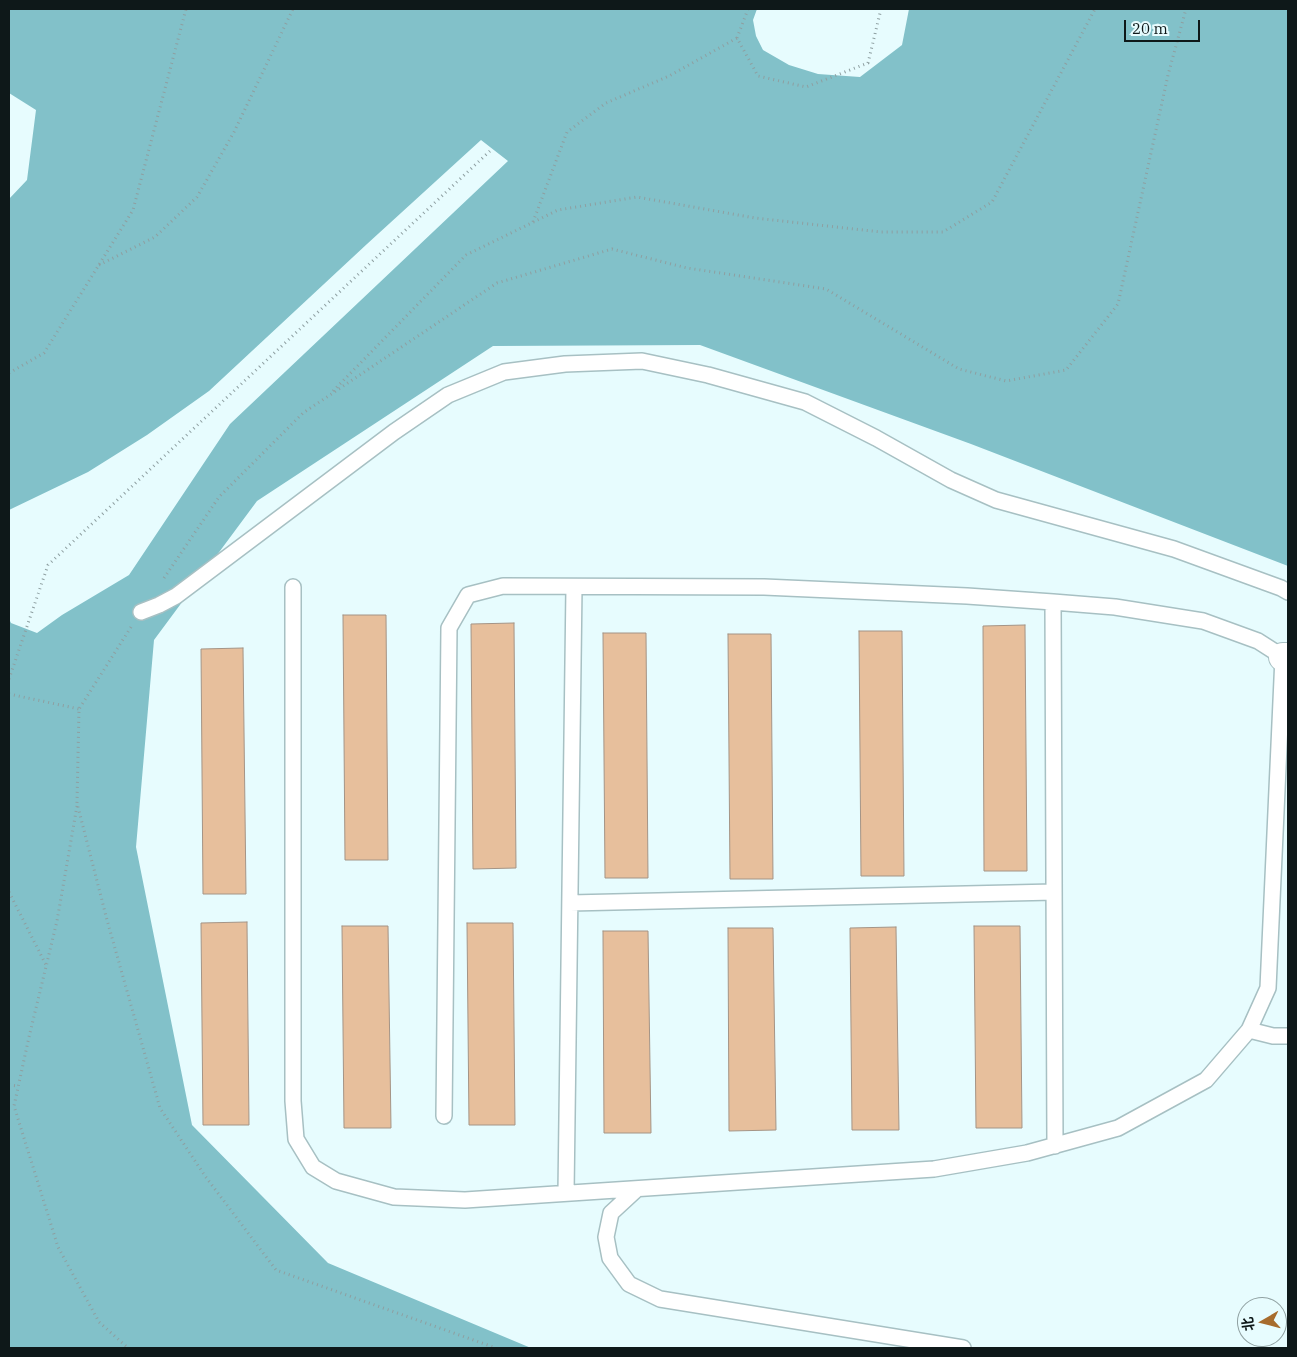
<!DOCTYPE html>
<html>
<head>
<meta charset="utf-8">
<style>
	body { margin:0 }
	#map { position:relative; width:1297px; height:1357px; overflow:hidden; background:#e7fcfe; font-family:"IBM Plex Serif","Noto Sans SC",serif }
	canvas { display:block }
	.frame { position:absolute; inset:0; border:10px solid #0e1819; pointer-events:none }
	.north { position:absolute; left:1237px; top:1297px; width:50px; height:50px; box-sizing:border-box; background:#e7fcfe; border:1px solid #90a1a2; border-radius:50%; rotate:262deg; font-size:14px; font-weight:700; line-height:20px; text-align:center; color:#0e1819 }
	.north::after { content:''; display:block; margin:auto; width:18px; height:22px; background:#a76c2d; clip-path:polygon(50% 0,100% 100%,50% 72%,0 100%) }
	.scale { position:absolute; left:1124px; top:20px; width:76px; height:22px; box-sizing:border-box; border:2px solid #0e1819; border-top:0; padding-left:6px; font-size:15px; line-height:18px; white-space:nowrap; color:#0e1819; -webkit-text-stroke:4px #e7fcfe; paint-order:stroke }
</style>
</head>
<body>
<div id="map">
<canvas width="1297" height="1357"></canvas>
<div class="frame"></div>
<div class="north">北</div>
<div class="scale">20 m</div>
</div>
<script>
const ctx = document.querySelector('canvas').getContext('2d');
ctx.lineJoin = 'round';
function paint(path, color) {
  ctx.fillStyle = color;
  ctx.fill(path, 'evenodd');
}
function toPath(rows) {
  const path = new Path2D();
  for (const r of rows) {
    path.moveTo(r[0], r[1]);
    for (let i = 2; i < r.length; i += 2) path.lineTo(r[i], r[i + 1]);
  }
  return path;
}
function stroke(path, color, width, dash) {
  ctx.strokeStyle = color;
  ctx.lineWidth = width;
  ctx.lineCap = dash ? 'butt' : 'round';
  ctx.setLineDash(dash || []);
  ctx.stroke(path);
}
const forest = toPath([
	[9,9,757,9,753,20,756,36,763,50,789,65,818,74,860,77,902,45,909,9,1288,9,1288,566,971,444,700,345,493,346,257,501,154,640,136,847,192,1125,328,1263,531,1348,9,1348,9,619,11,623,37,633,62,615,129,575,230,424,508,161,481,140,367,244,209,391,147,435,88,472,9,510,9,199,27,180,36,110,9,93]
]);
const building = toPath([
	[343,615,386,615,388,860,345,860,343,615],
	[514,623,516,868,473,869,471,624,514,623],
	[1025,625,1027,871,984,871,983,626,1025,625],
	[859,631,902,631,904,876,861,876,859,631],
	[603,633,646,633,648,878,605,878,603,633],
	[728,634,771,634,773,879,730,879,728,634],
	[243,648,246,894,203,894,201,649,243,648],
	[247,922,249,1125,203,1125,201,923,247,922],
	[467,923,513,923,515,1125,469,1125,467,923],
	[342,926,388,926,391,1128,344,1128,342,926],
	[974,926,1020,926,1022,1128,976,1128,974,926],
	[896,927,899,1130,852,1130,850,928,896,927],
	[728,928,773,928,776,1130,729,1131,728,928],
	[603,931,648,931,651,1133,604,1133,603,931]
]);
const path = toPath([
	[748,9,737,38,758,76,806,87,868,63,881,9],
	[533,222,567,132,606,103,669,76,737,38],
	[99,265,155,237,197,197,234,132,293,9],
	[9,373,44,353,133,210,186,9],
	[333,391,466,255,558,210,637,197,755,218,881,232,943,232,992,202,1095,9],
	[164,578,219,497,303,413,497,283,612,249,687,268,826,289,959,369,1006,381,1066,370,1118,304,1168,75,1186,9],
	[131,627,79,709,77,803,107,920,160,1108,205,1176,276,1270,496,1348],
	[9,679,48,565,491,150],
	[9,694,79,709],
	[77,806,57,921,29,1037,14,1106,58,1247,99,1322,128,1348],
	[9,892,46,965],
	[9,1085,18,1086]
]);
const service = toPath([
	[293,587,293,1101,296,1139,313,1167,336,1181,394,1197,465,1200,934,1169,1027,1153,1118,1128,1206,1080,1249,1030,1268,988,1283,657,1258,641,1203,621,1115,607,1053,602,967,596,764,587,503,586,468,595,449,628,444,1116],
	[1053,602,1055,1146],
	[141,612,159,605,176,596,394,432,448,395,504,372,565,364,642,361,708,375,805,402,876,438,951,480,996,500,1174,549,1281,588,1288,592],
	[570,903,1054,892],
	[1249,1030,1273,1036,1288,1036],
	[637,1189,611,1213,606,1237,610,1258,629,1284,660,1299,963,1348],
	[566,1193,574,587]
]);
const tertiary = toPath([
	[1283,657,1288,657]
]);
paint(forest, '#82c1c9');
paint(building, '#e7bf9c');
stroke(building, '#a49486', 1);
stroke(service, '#a7c0c3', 18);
stroke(tertiary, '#a7c0c3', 30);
stroke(path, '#8e9fa1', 3, [1, 4]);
stroke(service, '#fff', 15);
stroke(tertiary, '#fff', 28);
</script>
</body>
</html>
